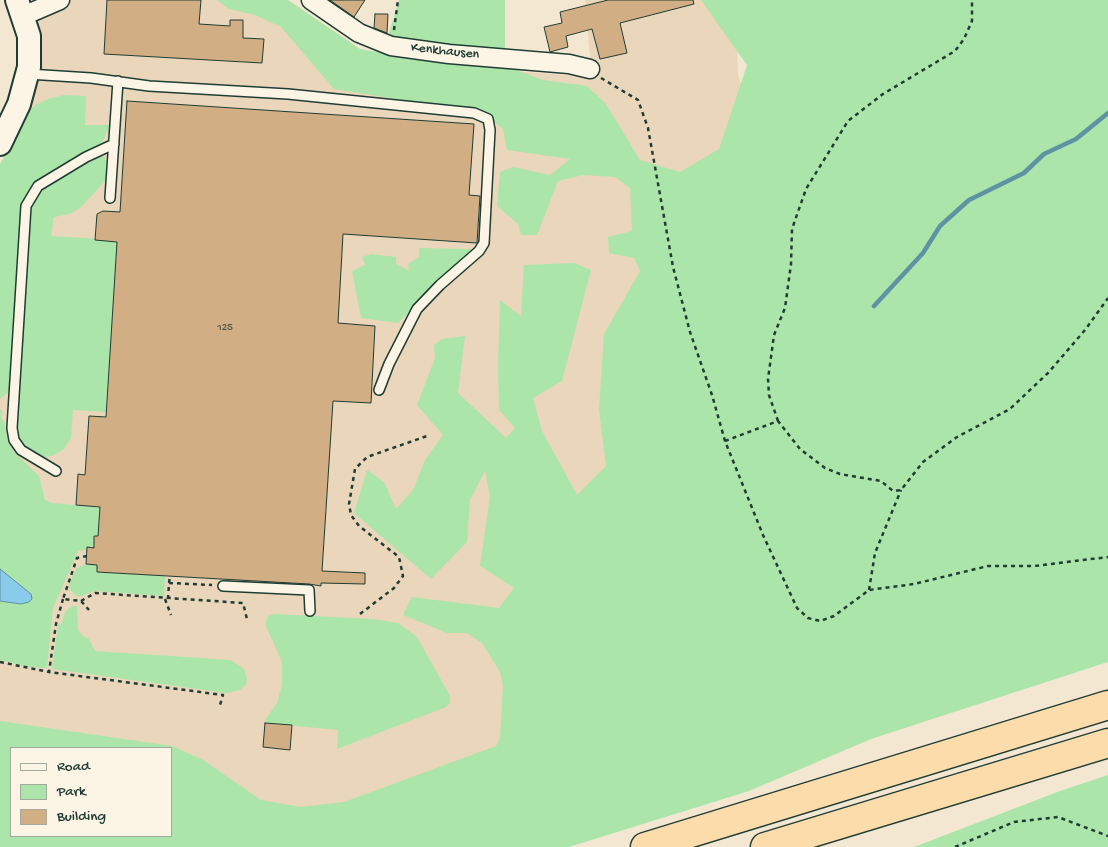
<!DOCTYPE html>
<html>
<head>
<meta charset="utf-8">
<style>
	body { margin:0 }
	#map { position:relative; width:1108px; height:847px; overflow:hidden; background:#f4e7d2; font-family:"Gochi Hand",sans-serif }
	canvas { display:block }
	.legend { position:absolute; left:10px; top:747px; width:162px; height:90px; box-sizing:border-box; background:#fcf5e5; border:1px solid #a4ab9e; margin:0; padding:6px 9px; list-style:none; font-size:15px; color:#1f3d34 }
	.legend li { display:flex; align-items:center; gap:10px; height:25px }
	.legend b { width:25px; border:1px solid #a4ab9e }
</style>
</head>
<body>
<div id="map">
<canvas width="1108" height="847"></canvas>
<ul class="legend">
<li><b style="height:6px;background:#fcf5e5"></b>Road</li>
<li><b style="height:14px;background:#ace5aa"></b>Park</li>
<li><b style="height:14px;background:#d2ae84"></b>Building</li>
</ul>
</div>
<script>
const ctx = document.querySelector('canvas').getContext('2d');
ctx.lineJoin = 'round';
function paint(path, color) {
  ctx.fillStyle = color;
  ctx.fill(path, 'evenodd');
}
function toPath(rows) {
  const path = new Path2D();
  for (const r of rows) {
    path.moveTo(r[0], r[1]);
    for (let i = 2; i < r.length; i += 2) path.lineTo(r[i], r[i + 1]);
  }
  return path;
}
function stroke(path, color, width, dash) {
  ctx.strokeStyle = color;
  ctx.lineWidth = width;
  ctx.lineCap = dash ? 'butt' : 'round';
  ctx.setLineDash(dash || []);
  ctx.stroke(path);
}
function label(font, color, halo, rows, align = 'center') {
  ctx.font = font + ' "Gochi Hand",sans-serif';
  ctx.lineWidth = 4;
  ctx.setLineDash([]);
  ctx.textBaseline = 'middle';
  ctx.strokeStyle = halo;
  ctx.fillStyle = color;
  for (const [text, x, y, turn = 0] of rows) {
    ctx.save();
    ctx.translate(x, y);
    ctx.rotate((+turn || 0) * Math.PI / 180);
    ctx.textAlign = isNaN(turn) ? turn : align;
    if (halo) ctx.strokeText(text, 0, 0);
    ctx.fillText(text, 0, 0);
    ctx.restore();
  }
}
const built = toPath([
	[72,0,288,0,360,49,393,62,579,76,590,57,585,0,725,0,737,33,738,74,749,112,483,847,0,847,0,164,27,114,33,20],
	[11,748,171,748,171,836,11,836]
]);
const green = toPath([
	[217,0,288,0,360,49,383,53,399,0,505,0,505,66,543,80,587,86,606,104,640,160,680,172,719,149,747,65,701,0,1108,0,1108,662,871,739,749,791,569,847,0,847,0,721,172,746,203,760,261,800,300,807,344,802,496,746,500,738,503,686,500,672,482,643,467,633,447,633,403,615,412,597,499,608,514,588,480,566,490,496,485,471,470,500,467,542,431,579,354,513,367,470,384,482,396,509,413,490,425,460,443,435,417,405,435,358,434,345,442,339,465,336,458,393,506,438,515,428,499,410,498,365,500,300,521,316,524,265,574,263,591,270,562,381,533,398,542,431,577,495,606,466,599,409,604,334,640,271,634,258,609,253,608,237,632,231,630,188,615,177,583,175,558,181,537,235,521,235,518,224,497,206,500,172,513,167,550,175,570,159,507,150,503,129,483,113,334,89,281,27,255,15,229,9],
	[11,748,171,748,171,836,11,836],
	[64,95,86,96,85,125,110,125,102,143,40,181,28,192,23,205,9,391,0,399,0,164,27,114,35,105,48,99],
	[98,157,104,157,107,162,106,180,81,207,70,214,54,217,51,236,118,240,106,412,73,410,71,438,63,450,52,456,42,457,31,454,19,443,16,434,30,207,35,197,44,187],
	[419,248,472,249,398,323,361,318,352,271,365,265,362,257,371,254,396,257,396,264,409,271,408,264,419,257],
	[0,410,2,410,1,418,5,423,8,442,14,452,39,476,45,500,52,503,100,507,98,536,94,536,94,548,78,551,53,608,47,668,28,667,0,660],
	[86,564,97,565,97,572,165,576,164,596,95,591,78,597,70,590,69,583,77,568],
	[72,606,77,606,78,630,83,636,89,639,95,651,231,660,244,669,247,678,246,684,240,690,226,693,52,669,58,625,62,623,65,612],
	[275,614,373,619,398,623,417,637,450,696,450,703,446,707,337,749,338,730,265,723,265,720,277,703,282,685,282,662,265,624,268,616],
	[1108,775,1108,847,914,847,1060,791]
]);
const water = toPath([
	[0,569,31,594,32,599,29,602,21,604,0,601,0,569]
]);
const stream = toPath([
	[874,306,923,253,940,226,969,200,1024,173,1044,154,1076,139,1108,113]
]);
const building = toPath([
	[107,0,201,0,199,24,230,26,230,20,243,20,243,38,264,39,262,63,104,54,107,0],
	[330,0,365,0,354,17,330,0],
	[608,0,693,0,694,4,620,23,627,53,600,59,592,29,566,36,568,47,550,52,544,27,562,23,560,12,608,0],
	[375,14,388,14,387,33,374,28,375,14],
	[127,101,474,124,469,195,480,196,477,243,343,234,338,323,375,326,371,403,333,401,322,571,365,573,365,584,321,583,321,586,309,584,97,572,97,565,86,564,87,547,94,548,94,536,98,536,100,507,76,505,78,474,85,475,89,416,106,417,117,242,95,240,97,214,103,211,120,212,127,101],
	[265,723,292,725,290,750,263,747,265,723]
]);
const path = toPath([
	[394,30,398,0],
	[601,78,638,100,648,128,673,267,690,332,712,395,725,441,763,535,797,608,808,618,820,621,834,616,869,590,914,584,988,566,1034,566,1108,557],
	[778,421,769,395,768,379,774,335,785,308,791,264,792,229,806,189,848,121,883,94,955,51,964,39,972,21,972,0],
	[725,441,778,421,800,449,825,468,840,474,881,481,893,491,901,490,923,462,957,437,1010,409,1048,373,1085,330,1108,298],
	[87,556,77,558,63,599,81,601,89,610],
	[169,583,170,576],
	[869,590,875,553,901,490],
	[63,599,56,624,49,672,223,695,220,705],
	[165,599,171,615],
	[168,599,169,583,212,585],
	[81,601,95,593,243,603,247,619],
	[360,614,394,588,403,576,399,557,359,526,351,515,349,504,355,469,367,457,427,436],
	[0,662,49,672],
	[955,847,1014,822,1058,817,1108,836]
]);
const service = toPath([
	[28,74,91,78,149,86,288,94,474,113,488,119,490,130,484,243,479,251,440,285,417,309,389,364,379,390],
	[110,198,118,81],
	[56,471,21,450,14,440,12,428,26,206,38,186,86,157,114,144],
	[223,586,309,590,310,611]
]);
const minor = toPath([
	[311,0,359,33,391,46,449,54,569,64,590,69],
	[23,16,60,0]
]);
const tertiary = toPath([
	[0,144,19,104,29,67,29,36,17,0]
]);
const motorway = toPath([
	[645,847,1108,705],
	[765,847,1108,743]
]);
const numberNames = [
	["125",225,328]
];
const streetNames = [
	["Kenkhausen",445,52,6]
];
paint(built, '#ead6bb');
paint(green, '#ace5aa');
paint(water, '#8acaeb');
stroke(water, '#5f92a2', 1);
stroke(stream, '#5f92a2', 4.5);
paint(building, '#d2ae84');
stroke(building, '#1f3d34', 1);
stroke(service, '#1f3d34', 12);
stroke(minor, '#1f3d34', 21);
stroke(tertiary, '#1f3d34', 26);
stroke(motorway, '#1f3d34', 31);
stroke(path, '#1f3d34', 2.5, [4, 4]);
stroke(service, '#fcf5e5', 9);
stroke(minor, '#fcf5e5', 18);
stroke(tertiary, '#fcf5e5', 22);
stroke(motorway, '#fddcac', 28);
label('11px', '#4c5948', null, numberNames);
label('14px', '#1f3d34', '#fcf5e5', streetNames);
</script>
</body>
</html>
